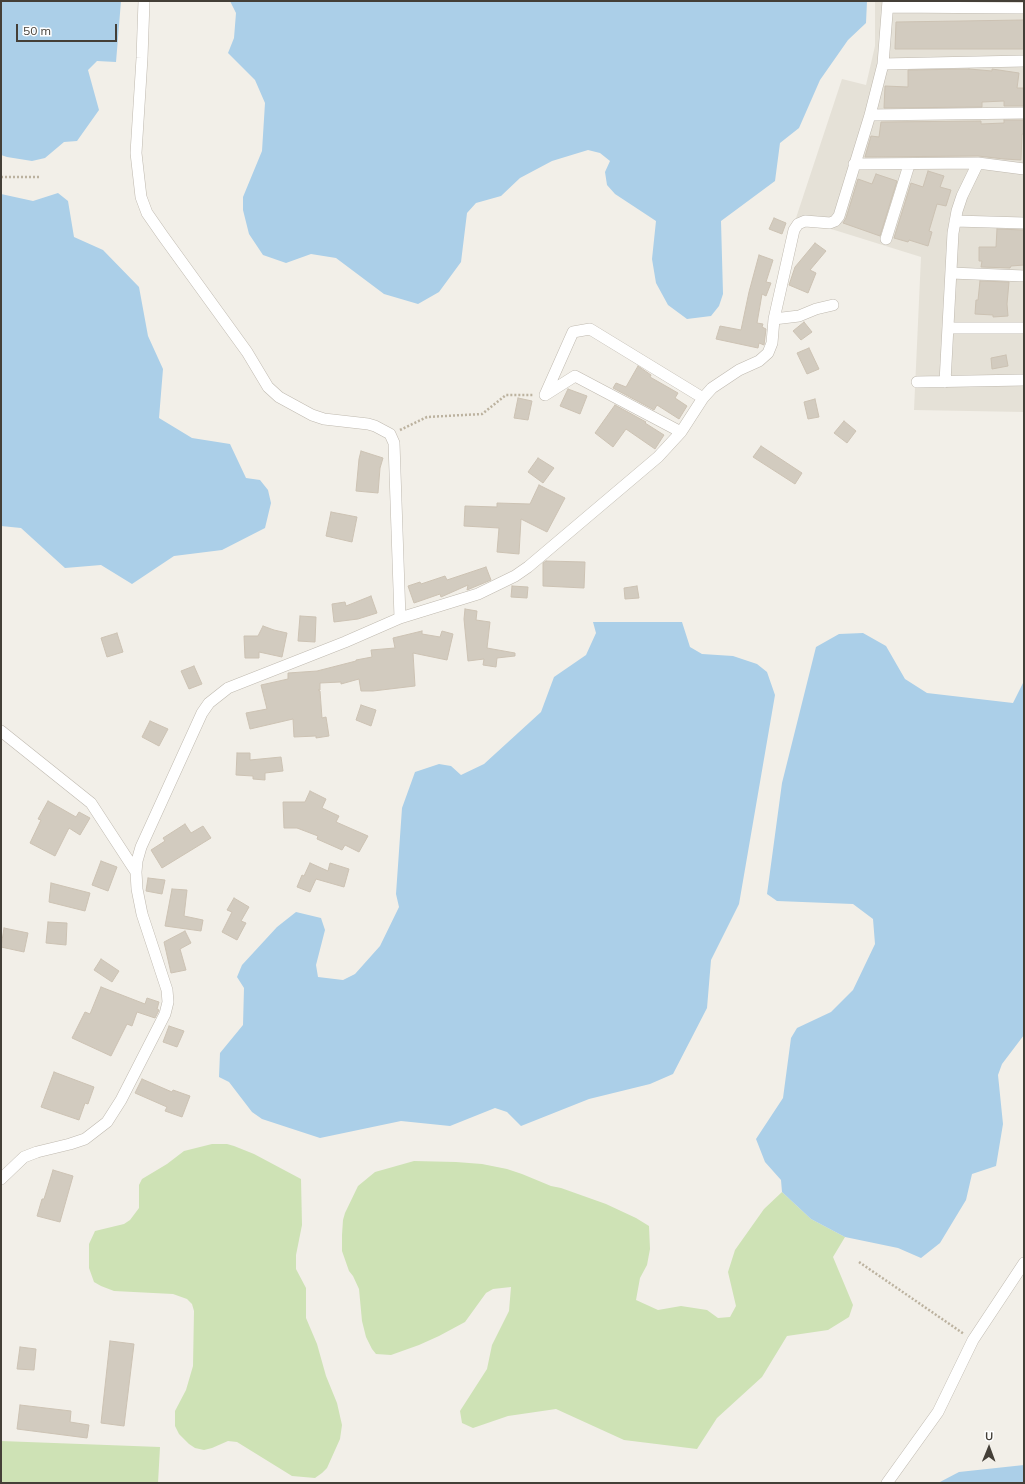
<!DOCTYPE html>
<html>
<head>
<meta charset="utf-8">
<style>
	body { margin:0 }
	#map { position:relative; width:1025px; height:1484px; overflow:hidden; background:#f2efe8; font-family:Mulish,sans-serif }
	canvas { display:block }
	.frame { position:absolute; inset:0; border:2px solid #443f37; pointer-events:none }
	.north { position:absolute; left:969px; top:1428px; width:40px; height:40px; -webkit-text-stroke:3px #fff; paint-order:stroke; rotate:1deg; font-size:11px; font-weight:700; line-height:16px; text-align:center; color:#443f37 }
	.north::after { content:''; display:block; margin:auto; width:14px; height:18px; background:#443f37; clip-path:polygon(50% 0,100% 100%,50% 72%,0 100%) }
	.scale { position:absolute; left:16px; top:24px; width:101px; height:18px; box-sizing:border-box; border:2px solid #443f37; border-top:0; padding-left:5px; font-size:12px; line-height:14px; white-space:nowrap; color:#443f37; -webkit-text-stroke:3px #fff; paint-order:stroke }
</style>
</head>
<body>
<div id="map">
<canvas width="1025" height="1484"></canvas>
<div class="frame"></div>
<div class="north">U</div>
<div class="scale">50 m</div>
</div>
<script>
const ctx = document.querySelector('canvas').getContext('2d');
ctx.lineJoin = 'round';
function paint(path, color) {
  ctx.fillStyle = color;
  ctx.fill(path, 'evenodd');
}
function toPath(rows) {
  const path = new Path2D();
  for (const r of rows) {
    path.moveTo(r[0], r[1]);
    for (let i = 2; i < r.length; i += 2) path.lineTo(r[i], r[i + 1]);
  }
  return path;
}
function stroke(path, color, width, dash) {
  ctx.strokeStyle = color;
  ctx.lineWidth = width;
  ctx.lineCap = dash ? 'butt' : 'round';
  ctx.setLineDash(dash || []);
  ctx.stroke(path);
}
const residential = toPath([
	[875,1,1024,1,1024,412,914,410,921,257,796,218,842,79,866,85,875,46]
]);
const green = toPath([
	[212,1144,227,1144,234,1146,254,1154,301,1179,302,1225,296,1255,296,1269,306,1288,306,1318,317,1344,326,1376,337,1403,342,1425,340,1439,327,1468,322,1473,315,1478,292,1476,237,1442,228,1441,212,1448,204,1450,195,1448,189,1444,179,1434,175,1426,175,1411,186,1390,193,1366,194,1311,192,1304,187,1299,173,1294,114,1291,101,1286,94,1282,89,1268,89,1244,95,1231,124,1224,130,1220,139,1208,139,1185,142,1179,167,1164,184,1151],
	[414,1161,456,1162,482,1164,507,1169,522,1174,551,1186,561,1188,606,1204,636,1218,649,1226,650,1249,647,1265,640,1278,636,1300,658,1310,681,1306,707,1310,718,1318,730,1317,736,1306,728,1272,735,1250,764,1209,782,1192,811,1219,845,1237,833,1257,853,1305,849,1317,828,1330,787,1336,762,1377,717,1418,697,1449,624,1440,556,1409,508,1416,473,1428,462,1423,460,1411,487,1369,492,1345,509,1311,511,1287,493,1289,486,1293,465,1322,439,1336,419,1345,391,1355,376,1354,372,1349,366,1337,362,1321,359,1289,353,1276,349,1271,342,1251,342,1235,343,1220,345,1213,358,1186,375,1172],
	[1,1441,160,1447,158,1483,1,1483]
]);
const water = toPath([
	[1,1,121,1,116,62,97,61,88,70,99,110,77,141,64,142,45,158,32,161,7,157,1,155],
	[230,1,867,1,866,23,848,40,820,80,799,128,780,143,775,181,721,221,723,294,719,306,711,316,687,319,668,305,656,283,652,259,656,221,615,194,607,185,605,172,610,161,600,153,588,150,552,161,520,178,501,196,476,203,467,213,461,262,439,292,418,304,384,294,336,258,311,254,286,263,263,255,249,234,243,210,243,197,262,151,265,103,255,80,228,53,234,38,236,13],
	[58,193,68,201,74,237,103,250,139,287,148,336,163,369,159,418,192,438,230,444,246,478,260,480,268,490,271,503,265,528,222,550,174,556,132,584,101,565,65,568,21,528,1,526,1,194,33,201],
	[593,622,682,622,690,647,702,654,733,656,757,664,767,672,775,695,739,904,711,960,707,1008,673,1074,650,1084,589,1099,521,1126,507,1112,495,1108,450,1126,401,1121,320,1138,262,1119,252,1112,229,1082,219,1077,220,1053,243,1025,244,988,237,977,242,965,277,927,296,912,321,918,325,930,316,965,318,977,343,980,355,974,380,946,399,907,396,894,402,808,415,772,439,764,451,766,461,775,484,764,541,712,554,677,586,655,596,633],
	[863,633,886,646,905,679,927,693,1013,703,1024,681,1024,1035,1002,1064,998,1075,1003,1124,996,1166,972,1174,966,1200,940,1243,921,1258,898,1248,845,1237,811,1219,782,1192,781,1180,765,1162,756,1139,783,1098,791,1038,797,1028,831,1012,853,990,875,944,873,919,853,904,777,901,767,894,782,783,816,647,839,634],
	[1024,1465,1024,1483,938,1483,959,1472]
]);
const building = toPath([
	[1024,20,1024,49,895,49,896,22,1024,20],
	[969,69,992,71,992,69,1019,73,1017,88,1024,88,1024,106,1004,106,1004,101,982,102,982,107,884,108,885,86,908,87,908,70,969,69],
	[1004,120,1024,120,1024,134,1022,134,1021,160,1004,159,978,156,865,157,871,136,879,137,881,122,981,121,981,124,1004,123,1004,120],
	[928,171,944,176,940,187,951,190,946,206,937,204,929,231,932,232,928,246,909,240,908,242,894,238,911,183,923,187,928,171],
	[876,174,897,181,880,236,843,223,846,218,858,179,872,184,876,174],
	[774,218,786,223,782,234,769,229,774,218],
	[997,229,1024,230,1024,265,1011,266,1010,268,981,267,982,261,979,261,979,247,996,247,997,229],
	[815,243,826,251,810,270,816,273,808,293,789,285,795,267,815,243],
	[759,255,773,260,766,282,771,283,766,296,762,294,757,323,763,324,762,327,766,329,764,345,759,343,758,348,716,339,720,326,741,330,749,292,759,255],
	[980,281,1009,282,1007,304,1008,316,993,317,993,315,975,314,976,300,978,300,980,281],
	[804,322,812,332,801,340,793,331,804,322],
	[809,348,819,369,807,374,797,353,809,348],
	[1006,355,1008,366,992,369,991,358,1006,355],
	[638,366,651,375,650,377,678,393,675,398,687,406,679,419,657,405,654,410,613,388,616,383,626,387,638,366],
	[568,389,587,396,580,414,560,406,568,389],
	[518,398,532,401,528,420,514,418,518,398],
	[815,399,819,417,808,419,804,402,815,399],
	[615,405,646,422,645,423,664,435,655,449,626,429,613,447,595,433,615,405],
	[844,421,856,431,847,443,834,433,844,421],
	[761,446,802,473,795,484,753,457,761,446],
	[361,451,383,458,380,468,378,493,356,491,359,459,361,451],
	[538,458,554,468,543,483,528,472,538,458],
	[539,485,565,498,547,532,521,519,519,554,497,552,499,528,464,526,465,506,497,507,497,503,530,504,539,485],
	[331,512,357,517,352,542,326,536,331,512],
	[546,561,585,562,584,588,543,586,543,563,546,561],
	[486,567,491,580,467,590,468,585,441,597,440,594,414,603,408,586,420,582,421,584,445,576,447,580,486,567],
	[512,586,528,587,527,598,511,597,512,586],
	[637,586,639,598,625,599,624,588,637,586],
	[371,596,377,613,358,619,334,622,332,604,345,602,346,606,371,596],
	[465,609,477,611,476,620,490,622,487,648,515,653,515,656,497,658,496,667,483,665,484,659,468,661,464,619,465,609],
	[300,616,316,617,315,642,298,641,300,616],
	[263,626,274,630,287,633,282,657,259,652,259,658,245,658,244,636,258,636,263,626],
	[422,631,422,634,440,637,442,631,453,634,447,660,413,653,415,686,373,691,361,691,359,679,341,684,341,682,320,683,320,690,318,690,320,691,322,718,326,717,329,736,316,738,316,736,294,737,293,719,250,729,246,713,267,709,261,685,288,679,288,673,317,671,356,661,356,660,372,657,371,650,395,648,393,638,422,631],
	[117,633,123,652,107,657,101,638,117,633],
	[194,666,202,684,189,689,181,671,194,666],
	[361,705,376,710,371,726,356,720,361,705],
	[150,721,168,729,159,746,142,737,150,721],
	[237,753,250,753,250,760,281,757,283,771,265,773,265,780,253,779,253,776,236,775,237,753],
	[310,791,326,799,322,808,339,816,336,822,368,836,359,852,345,845,342,850,317,839,318,836,297,828,284,828,283,802,305,802,310,791],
	[48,801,76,817,79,812,90,818,80,835,69,828,55,856,30,843,41,820,38,819,48,801],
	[185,824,191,833,203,826,211,838,162,868,151,850,165,841,163,838,185,824],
	[101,861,117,867,108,891,92,885,101,861],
	[310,863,328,871,330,863,349,869,344,887,316,879,310,892,297,887,302,875,304,876,310,863],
	[148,878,165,880,162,894,146,891,148,878],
	[51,883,90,893,85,911,49,902,51,883],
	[172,889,187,890,184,916,203,920,201,931,165,926,172,889],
	[234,898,249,907,241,921,246,923,237,940,222,932,232,912,227,910,234,898],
	[48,922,67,923,66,945,46,943,48,922],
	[4,928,28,933,24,952,1,947,4,928],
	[185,931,191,943,180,949,186,970,171,973,164,942,185,931],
	[101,959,119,971,112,982,94,970,101,959],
	[101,987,145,1004,147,998,159,1002,157,1009,159,1010,155,1018,137,1012,132,1026,127,1024,111,1056,72,1038,85,1012,90,1014,101,987],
	[169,1026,184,1031,177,1047,163,1042,169,1026],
	[54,1072,94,1087,88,1104,85,1103,79,1120,41,1107,54,1072],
	[142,1079,172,1092,173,1090,190,1096,182,1117,165,1111,167,1107,135,1093,142,1079],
	[53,1170,73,1176,60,1222,37,1216,42,1199,44,1199,53,1170],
	[110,1341,134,1344,124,1426,101,1423,110,1341],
	[20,1347,36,1349,34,1370,17,1369,20,1347],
	[20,1405,71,1411,70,1422,89,1425,87,1438,17,1429,20,1405]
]);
const path = toPath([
	[1,177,40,177],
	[400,430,427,417,482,414,506,395,533,395],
	[859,1262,964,1334]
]);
const minor = toPath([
	[144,1,142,58,136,153,141,197,147,213,163,236,247,352,268,387,279,397,312,415,324,419,368,424,375,426,390,434,394,443,400,618],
	[888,7,1024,8],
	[883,64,1024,61],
	[870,115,1024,113],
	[854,164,978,163,1024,169],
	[955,221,1024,223],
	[886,239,909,165],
	[951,273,1024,276],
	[774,319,799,316,816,309,833,305],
	[948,328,1024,328],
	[917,382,1024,380],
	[945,382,953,233,957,211,962,196,978,163],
	[545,395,573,332,590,329,703,398],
	[545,395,575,376,681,432],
	[1,731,91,803,136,872],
	[1,1179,24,1157,37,1152,70,1144,85,1139,107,1122,121,1100,165,1014,168,1002,167,990,142,914,137,889,136,872,137,861,141,847,202,713,209,703,228,688,345,642,400,618,478,594,515,576,528,567,658,457,681,432,703,398,712,388,739,370,759,361,768,353,772,343,774,319,794,230,798,224,805,221,830,223,835,221,839,216,870,115,883,64,888,1],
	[887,1483,938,1412,973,1340,1024,1263]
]);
paint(residential, '#e5e1d7');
paint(green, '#cee2b5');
paint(water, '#abcfe8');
paint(building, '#d2cbbf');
stroke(building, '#ccc2b3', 1);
stroke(minor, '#bfb9af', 12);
stroke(path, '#bcb29f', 2.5, [2, 2]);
stroke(minor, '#fff', 11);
</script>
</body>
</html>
